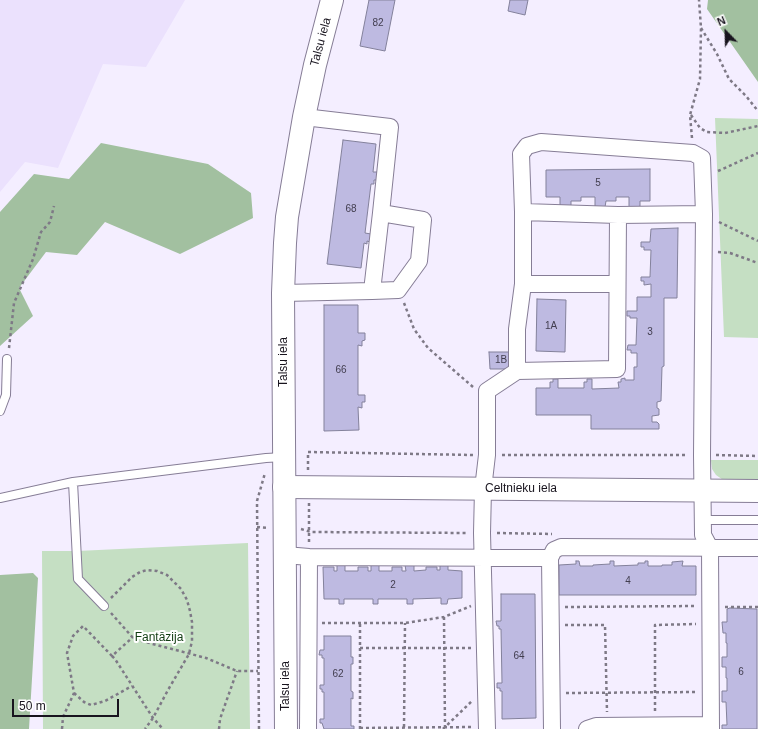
<!DOCTYPE html>
<html>
<head>
<meta charset="utf-8">
<style>
	body { margin:0 }
	#map { position:relative; width:758px; height:729px; overflow:hidden; background:#f4eeff; font-family:Helvetica,sans-serif }
	canvas { display:block }
	.north { position:absolute; left:706px; top:12px; width:40px; height:40px; -webkit-text-stroke:3px #fff; paint-order:stroke; rotate:337deg; font-size:11px; font-weight:700; line-height:16px; text-align:center; color:#18141e }
	.north::after { content:''; display:block; margin:auto; width:14px; height:18px; background:#18141e; clip-path:polygon(50% 0,100% 100%,50% 72%,0 100%) }
	.scale { position:absolute; left:12px; top:699px; width:107px; height:18px; box-sizing:border-box; border:2px solid #18141e; border-top:0; padding-left:5px; font-size:12px; line-height:14px; white-space:nowrap; color:#18141e; -webkit-text-stroke:3px #fff; paint-order:stroke }
</style>
</head>
<body>
<div id="map">
<canvas width="758" height="729"></canvas>
<div class="north">N</div>
<div class="scale">50 m</div>
</div>
<script>
const ctx = document.querySelector('canvas').getContext('2d');
ctx.lineJoin = 'round';
function paint(path, color) {
  ctx.fillStyle = color;
  ctx.fill(path, 'evenodd');
}
function toPath(rows) {
  const path = new Path2D();
  for (const r of rows) {
    path.moveTo(r[0], r[1]);
    for (let i = 2; i < r.length; i += 2) path.lineTo(r[i], r[i + 1]);
  }
  return path;
}
function stroke(path, color, width, dash) {
  ctx.strokeStyle = color;
  ctx.lineWidth = width;
  ctx.lineCap = dash ? 'butt' : 'round';
  ctx.setLineDash(dash || []);
  ctx.stroke(path);
}
function label(font, color, halo, rows, align = 'center') {
  ctx.font = font + ' Helvetica,sans-serif';
  ctx.lineWidth = 4;
  ctx.setLineDash([]);
  ctx.textBaseline = 'middle';
  ctx.strokeStyle = halo;
  ctx.fillStyle = color;
  for (const [text, x, y, turn = 0] of rows) {
    ctx.save();
    ctx.translate(x, y);
    ctx.rotate((+turn || 0) * Math.PI / 180);
    ctx.textAlign = isNaN(turn) ? turn : align;
    if (halo) ctx.strokeText(text, 0, 0);
    ctx.fillText(text, 0, 0);
    ctx.restore();
  }
}
const built = toPath([
	[0,0,185,0,146,67,103,64,58,168,25,162,0,192]
]);
const green = toPath([
	[715,118,758,119,758,338,724,337],
	[711,460,758,460,758,482,726,482,716,475,712,469],
	[248,543,250,729,43,729,42,551,77,551]
]);
const forest = toPath([
	[708,0,758,0,758,82,707,9],
	[101,143,208,164,251,193,253,218,180,254,105,222,77,255,46,252,19,288,33,316,0,346,0,212,34,174,69,179],
	[33,573,38,578,29,729,0,729,0,575]
]);
const building = toPath([
	[369,0,395,0,385,51,360,46,369,0],
	[510,0,528,0,525,15,508,11,510,0],
	[343,140,376,144,373,172,379,172,378,180,374,180,374,184,371,184,365,233,371,234,370,242,367,241,367,244,364,243,361,268,327,264,343,140],
	[650,169,650,201,640,201,640,206,637,208,629,208,629,197,616,197,616,201,606,201,605,207,595,207,595,197,581,197,581,201,571,201,571,207,560,207,560,197,546,197,546,170,650,169],
	[678,228,677,298,664,298,664,366,662,367,661,401,657,402,657,408,659,409,659,415,652,416,652,422,657,422,659,424,659,429,591,429,591,415,536,415,536,388,550,388,550,382,553,382,553,379,558,379,558,388,584,388,584,382,587,382,587,379,592,379,592,389,619,388,618,382,621,382,621,379,625,378,625,380,634,380,634,367,637,367,637,353,631,353,631,350,627,350,628,345,636,345,637,318,630,318,630,316,627,316,627,311,637,311,637,297,651,297,651,284,644,285,644,281,641,281,641,277,650,277,651,250,644,250,644,247,641,247,641,242,650,242,651,229,678,228],
	[537,299,566,300,565,352,536,351,537,299],
	[324,305,358,305,358,333,365,333,365,340,362,341,362,346,358,345,358,395,365,395,365,402,362,402,362,408,358,407,359,430,324,431,324,305],
	[489,352,512,352,512,369,490,369,489,352],
	[576,561,579,561,580,566,593,566,593,565,610,564,610,561,614,561,614,566,638,565,638,563,645,563,645,561,648,561,648,566,662,566,662,565,672,565,672,562,683,561,682,566,696,566,696,595,559,595,559,565,576,564,576,561],
	[345,562,345,571,358,571,358,567,368,567,368,571,371,571,371,565,379,562,379,571,392,571,392,567,402,567,402,571,406,571,405,565,414,562,414,571,426,570,426,567,437,567,437,570,440,570,440,565,448,562,448,570,462,571,462,598,448,599,447,604,441,604,441,598,413,599,413,604,407,604,407,599,378,599,378,604,373,604,373,599,344,599,344,604,339,604,339,599,324,599,323,567,334,567,334,571,337,571,337,565,345,562],
	[501,594,535,594,536,718,502,719,502,691,500,691,500,688,497,688,497,683,502,683,501,629,499,629,499,626,497,626,496,621,501,621,501,594],
	[730,608,757,609,757,729,722,729,722,725,727,725,726,702,722,702,722,691,727,691,727,678,726,678,726,667,722,667,722,657,727,657,727,643,726,643,726,633,723,633,722,622,727,622,727,609,730,608],
	[324,636,351,636,351,657,353,657,353,664,351,664,351,691,353,692,353,699,351,698,351,726,354,726,354,729,324,729,322,723,320,723,320,719,324,719,324,692,322,692,322,689,320,689,320,685,324,685,324,658,322,658,322,655,319,655,320,650,324,650,324,636]
]);
const path = toPath([
	[701,28,717,54,729,79,746,96,758,111],
	[691,115,700,128,707,132,725,133,758,126],
	[692,138,690,115,700,79,701,28,699,0],
	[718,171,758,153],
	[719,222,758,241],
	[718,252,730,253,758,263],
	[404,303,414,329,428,348,473,387],
	[9,348,14,303,33,259,41,232,50,222,54,206],
	[502,455,687,455],
	[716,455,758,456],
	[308,470,308,452,473,455],
	[309,503,309,542],
	[257,527,268,528],
	[301,529,311,532,468,533],
	[497,533,552,534],
	[111,598,132,577,140,572,147,570,157,571,167,575,181,589,187,600,190,611,192,622,192,641,189,654,168,690,153,718,145,729],
	[565,607,696,606],
	[725,607,758,607],
	[111,613,134,639,206,658,237,671,258,671],
	[444,617,445,727],
	[322,623,405,623,444,617,471,606],
	[565,625,605,625,607,712],
	[360,648,472,648],
	[112,656,115,659,153,718,163,729],
	[74,693,84,702,91,705,105,701,132,686],
	[566,693,697,692],
	[655,711,655,625,696,624],
	[404,727,405,623],
	[360,728,474,727],
	[62,729,63,717,74,693,67,653,73,636,83,626,112,656,133,637],
	[219,729,220,719,237,671],
	[259,729,257,501,265,473],
	[360,729,360,623],
	[443,729,472,701]
]);
const lane = toPath([
	[0,411,6,395,7,359],
	[73,482,78,579,104,606],
	[0,498,73,482,266,458,284,457],
	[703,520,758,520]
]);
const street = toPath([
	[523,212,618,215],
	[523,284,617,284],
	[372,291,398,290,419,261,423,220,381,213],
	[283,293,372,291,381,213,390,127,304,117],
	[517,371,517,329,523,284,523,212,521,154,527,146,541,142,693,153,702,158,704,214,702,455,703,535,710,548,711,729],
	[285,555,309,557,550,558,554,550,561,547,758,548],
	[550,558,552,729],
	[308,729,309,557],
	[487,729,482,533,483,489,487,455,487,391,517,371,617,369,618,215,704,214],
	[587,729,596,726,711,725]
]);
const secondary = toPath([
	[284,487,758,491]
]);
const primary = toPath([
	[286,729,283,293,285,243,287,217,304,117,315,65,332,0]
]);
const numberNames = [
	["82",378,23],
	["5",598,183],
	["68",351,209],
	["1A",551,326],
	["3",650,332],
	["1B",501,360],
	["66",341,370],
	["4",628,581],
	["2",393,585],
	["64",519,656],
	["6",741,672],
	["62",338,674]
];
const streetNames = [
	["Talsu iela",321,42,-75],
	["Talsu iela",284,362,-90],
	["Celtnieku iela",521,489],
	["Talsu iela",286,686,-90]
];
const parkNames = [
	["Fantāzija",159,638]
];
paint(built, '#ebe1fd');
paint(green, '#c5dfc3');
paint(forest, '#a2c0a0');
paint(building, '#bebae1');
stroke(building, '#83819b', 1);
stroke(lane, '#867d96', 10);
stroke(street, '#867d96', 18);
stroke(secondary, '#867d96', 24);
stroke(primary, '#867d96', 24);
stroke(path, '#7e7986', 2.5, [3, 3]);
stroke(lane, '#fff', 8);
stroke(street, '#fff', 16);
stroke(secondary, '#fff', 22);
stroke(primary, '#fff', 22);
label('10px', '#423e4f', null, numberNames);
label('12px', '#18141e', '#fff', streetNames);
label('12px', '#123d13', '#fff', parkNames);
</script>
</body>
</html>
